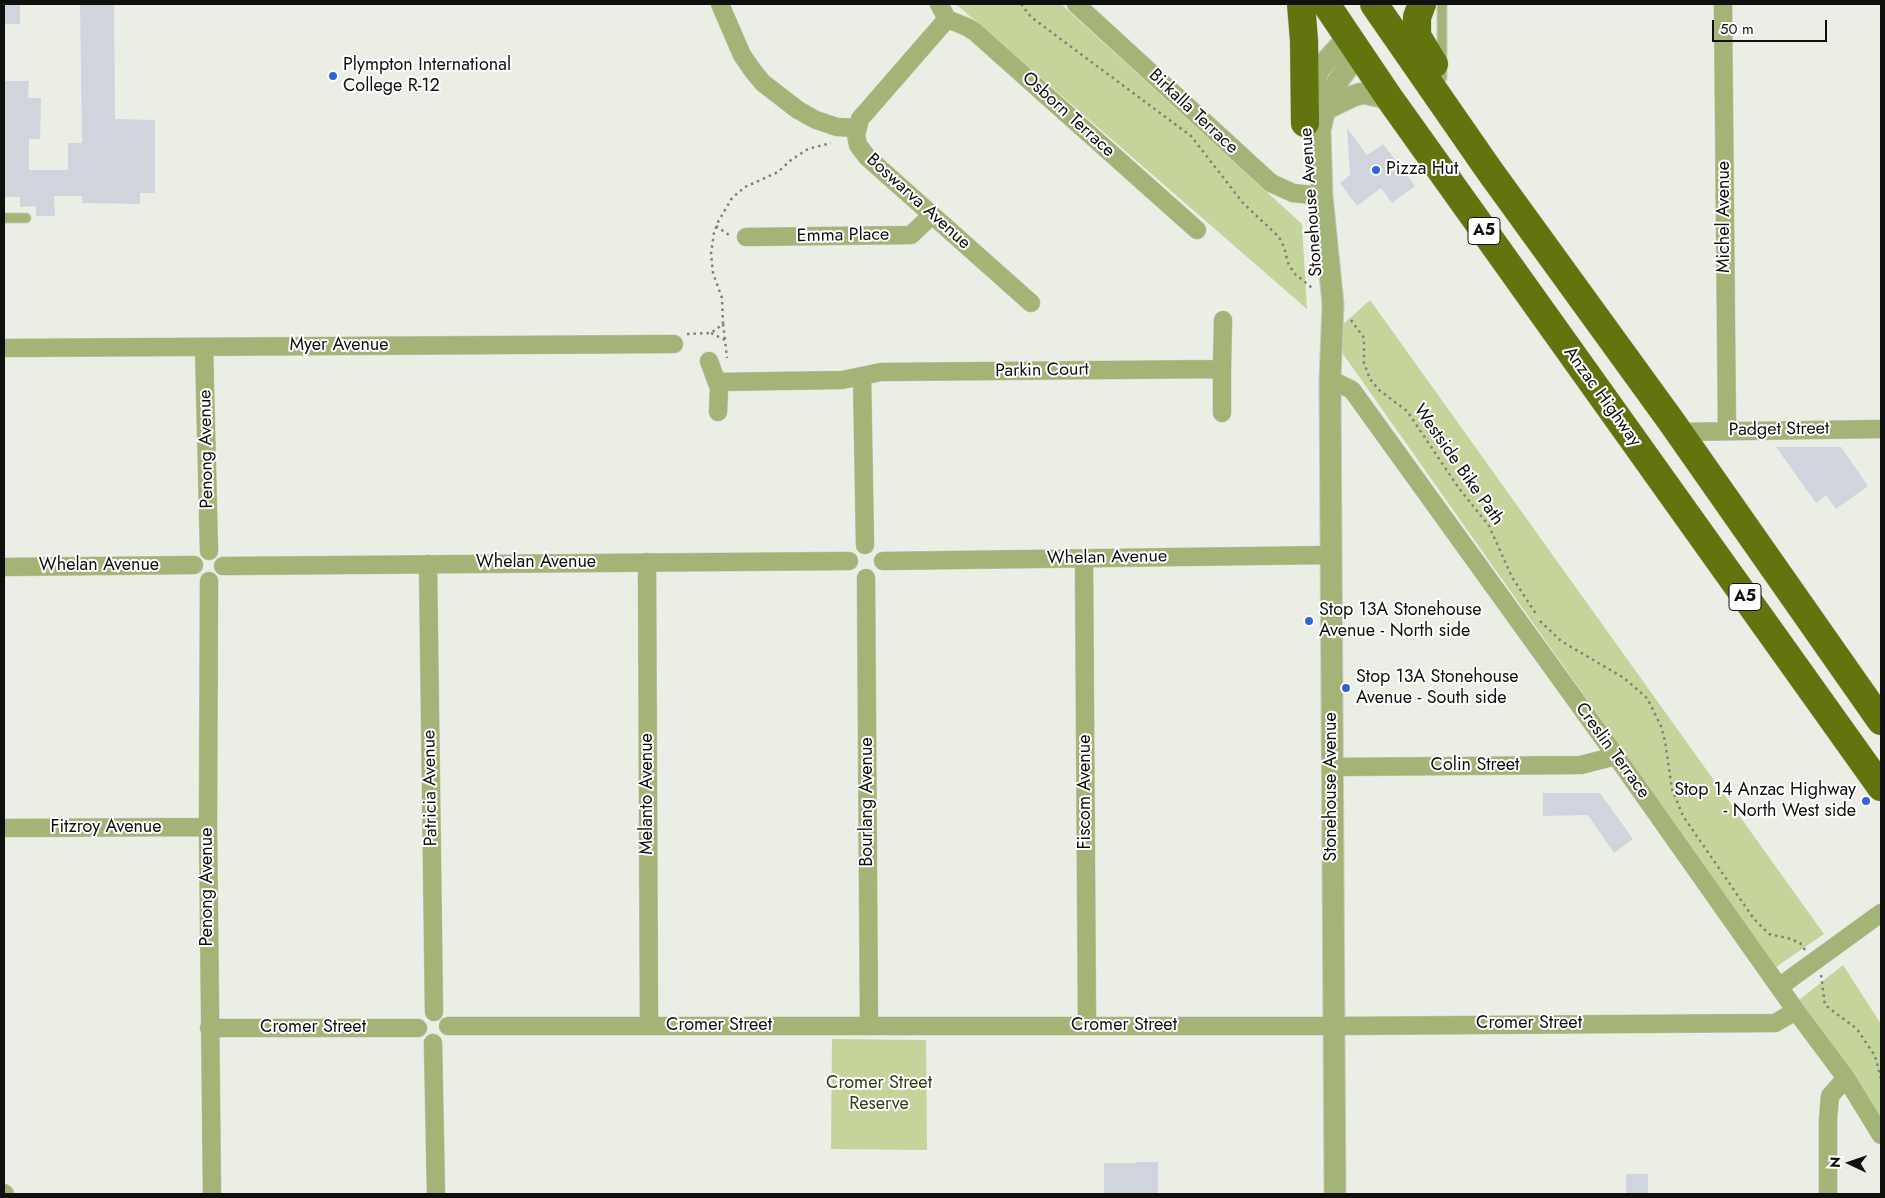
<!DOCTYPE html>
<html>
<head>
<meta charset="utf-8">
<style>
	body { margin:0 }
	#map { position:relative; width:1885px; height:1198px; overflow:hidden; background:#ebeee4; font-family:Jost,sans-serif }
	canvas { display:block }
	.frame { position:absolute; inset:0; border:5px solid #0f100d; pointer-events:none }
	.north { position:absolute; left:1825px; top:1138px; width:50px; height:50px; -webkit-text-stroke:4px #fff; paint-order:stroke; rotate:273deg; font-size:14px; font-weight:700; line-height:20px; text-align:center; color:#0f100d }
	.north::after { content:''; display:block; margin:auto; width:18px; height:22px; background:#0f100d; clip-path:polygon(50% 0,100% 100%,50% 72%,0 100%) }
	.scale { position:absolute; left:1712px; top:20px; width:115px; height:22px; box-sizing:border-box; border:2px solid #0f100d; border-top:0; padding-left:6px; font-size:15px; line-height:18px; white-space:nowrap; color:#0f100d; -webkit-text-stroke:4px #fff; paint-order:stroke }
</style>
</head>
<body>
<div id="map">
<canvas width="1885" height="1198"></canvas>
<div class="frame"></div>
<div class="north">N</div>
<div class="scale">50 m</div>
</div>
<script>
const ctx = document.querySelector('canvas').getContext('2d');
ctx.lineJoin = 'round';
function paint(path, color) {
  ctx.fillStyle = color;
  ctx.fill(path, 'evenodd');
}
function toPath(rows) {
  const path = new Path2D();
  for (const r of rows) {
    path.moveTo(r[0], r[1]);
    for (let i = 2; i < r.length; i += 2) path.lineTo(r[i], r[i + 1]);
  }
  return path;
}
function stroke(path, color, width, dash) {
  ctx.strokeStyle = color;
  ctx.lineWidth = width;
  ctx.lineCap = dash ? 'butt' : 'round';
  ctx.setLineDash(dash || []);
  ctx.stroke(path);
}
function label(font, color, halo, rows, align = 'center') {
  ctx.font = font + ' Jost,sans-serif';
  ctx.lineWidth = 4;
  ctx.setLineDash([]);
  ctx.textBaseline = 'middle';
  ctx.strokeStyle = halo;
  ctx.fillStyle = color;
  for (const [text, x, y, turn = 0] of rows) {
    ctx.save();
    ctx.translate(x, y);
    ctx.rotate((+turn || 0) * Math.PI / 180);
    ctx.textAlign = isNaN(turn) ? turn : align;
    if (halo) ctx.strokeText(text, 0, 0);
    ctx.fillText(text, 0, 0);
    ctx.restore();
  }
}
const green = toPath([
	[956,4,1061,4,1302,224,1307,309],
	[1370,300,1824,934,1776,967,1343,354,1340,327],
	[1843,965,1881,1024,1881,1121,1799,1000],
	[832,1039,926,1040,927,1150,831,1149]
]);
const building = toPath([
	[4,4,20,4,20,24,4,24],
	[80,4,114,4,115,119,155,120,155,193,140,193,140,204,82,203,82,196,54,196,55,216,36,216,36,206,20,207,20,197,4,197,4,81,29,81,28,98,41,98,40,139,29,139,29,170,68,170,68,143,82,143],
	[1347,128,1367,155,1383,144,1415,186,1392,203,1381,188,1357,206,1340,183,1350,175],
	[1776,447,1841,447,1868,486,1836,509,1826,495,1816,503],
	[1543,793,1600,793,1633,839,1614,853,1588,815,1543,816],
	[1135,1162,1158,1162,1158,1194,1104,1194,1104,1163,1135,1163],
	[1626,1174,1648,1174,1648,1194,1626,1194]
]);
const path = toPath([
	[1021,4,1031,17,1191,136,1243,203,1279,237,1284,247,1288,263,1294,273,1312,288],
	[716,226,729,235],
	[1351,320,1364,338,1364,363,1370,379,1379,390,1407,411,1458,487,1489,526,1512,577,1536,614],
	[723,324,725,340],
	[711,333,725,340,727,358],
	[687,334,711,333,723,324,722,298,713,273,711,253,714,233,718,222,732,198,745,187,778,172,791,160,808,149,831,143],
	[1540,621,1561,641,1624,678,1647,698,1661,726,1665,741,1672,789,1683,816,1754,919,1769,934,1791,939,1800,943,1805,950],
	[1821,975,1825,1005,1857,1029,1875,1056,1881,1079]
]);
const service = toPath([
	[1442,78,1442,4],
	[4,218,26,218]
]);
const minor = toPath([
	[720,4,742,55,753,71,763,83,798,110,816,120,837,127,857,128],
	[939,4,947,19,967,27,975,32,1197,230],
	[1076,4,1271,183,1293,193,1322,196],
	[1723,4,1727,431],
	[947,19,860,119,856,135,858,145,867,157,1031,303],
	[746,237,911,235,932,215],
	[204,347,209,551],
	[4,348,674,344],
	[709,361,719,388,718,412],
	[1222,369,1222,413],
	[862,376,865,545],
	[1330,379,1352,390,1616,756,1796,1011,1846,1078,1881,1135],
	[717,382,842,380,881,372,1222,369,1223,320],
	[1678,432,1881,429],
	[1084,559,1087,1026],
	[883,561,1330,555],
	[647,562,649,1026],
	[428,564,434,1012],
	[223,566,849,561],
	[4,567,194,565],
	[866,578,869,1026],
	[209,581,208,827,212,1194],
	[1332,767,1581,765,1616,756],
	[4,828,208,827],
	[1779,987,1881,913],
	[448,1026,1333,1026,1775,1023,1796,1011],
	[209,1028,418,1028],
	[433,1043,436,1194],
	[4,1193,5,1194],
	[1828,1194,1828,1119,1830,1096,1846,1078]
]);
const tertiary = toPath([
	[1308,98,1319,69,1348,37],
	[1324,110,1353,96,1363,93,1390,99],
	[1335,1194,1330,379,1333,304,1322,196,1320,130,1328,98,1340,78,1359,53]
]);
const trunk = toPath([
	[1301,4,1304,40,1305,123],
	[1326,4,1390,99,1881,787],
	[1374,4,1489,170,1671,421,1881,721],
	[1422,4,1417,17,1417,36,1434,64]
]);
const markers = [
	[333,76,5,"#2f65d4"],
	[1376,170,5,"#2f65d4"],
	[1309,621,5,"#2f65d4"],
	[1346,688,5,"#2f65d4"],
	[1866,801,5,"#2f65d4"]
];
const shields = [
	[1484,231,32],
	[1745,597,32]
];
const shieldNames = [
	["A5",1484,231],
	["A5",1745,597]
];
const poiNames = [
	["Plympton International",343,66],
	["College R-12",343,87],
	["Pizza Hut",1386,170],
	["Stop 13A Stonehouse",1319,611],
	["Avenue - North side",1319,632],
	["Stop 13A Stonehouse",1356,678],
	["Avenue - South side",1356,699],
	["Stop 14 Anzac Highway",1856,791,"right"],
	["- North West side",1856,812,"right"]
];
const streetNames = [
	["Birkalla Terrace",1193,112,43],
	["Osborn Terrace",1068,115,42],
	["Boswarva Avenue",918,202,42],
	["Stonehouse Avenue",1312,202,-94],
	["Michel Avenue",1725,217,-90],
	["Emma Place",843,236,-1],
	["Myer Avenue",339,346],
	["Parkin Court",1042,371,-1],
	["Anzac Highway",1602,397,54],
	["Padget Street",1779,430,-1],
	["Penong Avenue",207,449,-91],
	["Westside Bike Path",1458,465,55],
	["Whelan Avenue",1107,558,-1],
	["Whelan Avenue",536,563],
	["Whelan Avenue",99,566],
	["Creslin Terrace",1612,751,54],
	["Colin Street",1475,766],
	["Stonehouse Avenue",1332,787,-90],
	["Patricia Avenue",431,788,-91],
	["Fiscom Avenue",1086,792,-90],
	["Melanto Avenue",648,794,-90],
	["Bourlang Avenue",868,802,-90],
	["Fitzroy Avenue",106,828],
	["Penong Avenue",208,887,-90],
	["Cromer Street",1529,1024],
	["Cromer Street",719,1026],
	["Cromer Street",1124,1026],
	["Cromer Street",313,1028]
];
const parkNames = [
	["Cromer Street",879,1084],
	["Reserve",879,1105]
];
paint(green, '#c4d49a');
paint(building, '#d0d5dd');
stroke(service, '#c8cac2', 11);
stroke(minor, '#c8cac2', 19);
stroke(tertiary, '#c8cac2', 23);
stroke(trunk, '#c8cac2', 29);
stroke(path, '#80827b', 2.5, [2.5, 4]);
stroke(service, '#a3b476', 9);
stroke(minor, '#a3b476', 18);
stroke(tertiary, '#a3b476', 21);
stroke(trunk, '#62740e', 28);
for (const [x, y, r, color] of markers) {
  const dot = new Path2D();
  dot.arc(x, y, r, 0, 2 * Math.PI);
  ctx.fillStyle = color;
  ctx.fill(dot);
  stroke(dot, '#fff', 2);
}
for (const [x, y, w] of shields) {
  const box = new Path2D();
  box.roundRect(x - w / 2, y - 13.5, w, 27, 4);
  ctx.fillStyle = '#fff';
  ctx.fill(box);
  stroke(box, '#0f100d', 1);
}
label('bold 16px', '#0f100d', null, shieldNames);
label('18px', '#0f100d', '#fff', poiNames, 'left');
label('18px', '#0f100d', '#fff', streetNames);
label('18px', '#313a11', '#fff', parkNames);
</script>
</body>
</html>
